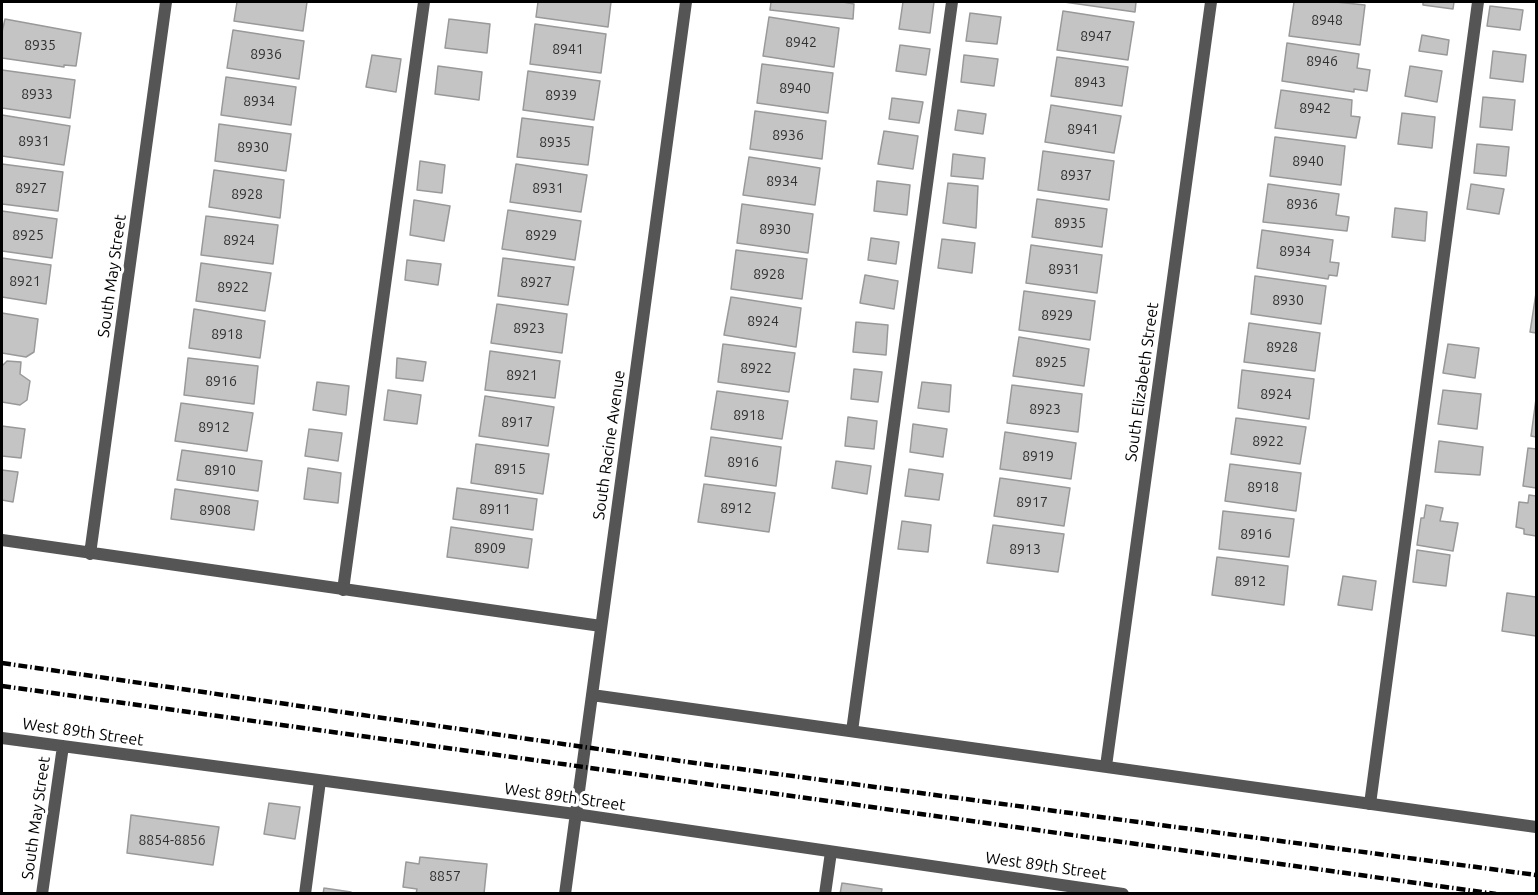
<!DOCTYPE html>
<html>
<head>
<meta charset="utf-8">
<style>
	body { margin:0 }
	#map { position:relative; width:1538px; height:895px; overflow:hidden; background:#fff; font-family:Ubuntu,sans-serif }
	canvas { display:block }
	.frame { position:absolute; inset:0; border:3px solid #000; pointer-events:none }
</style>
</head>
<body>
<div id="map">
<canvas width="1538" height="895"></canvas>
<div class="frame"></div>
</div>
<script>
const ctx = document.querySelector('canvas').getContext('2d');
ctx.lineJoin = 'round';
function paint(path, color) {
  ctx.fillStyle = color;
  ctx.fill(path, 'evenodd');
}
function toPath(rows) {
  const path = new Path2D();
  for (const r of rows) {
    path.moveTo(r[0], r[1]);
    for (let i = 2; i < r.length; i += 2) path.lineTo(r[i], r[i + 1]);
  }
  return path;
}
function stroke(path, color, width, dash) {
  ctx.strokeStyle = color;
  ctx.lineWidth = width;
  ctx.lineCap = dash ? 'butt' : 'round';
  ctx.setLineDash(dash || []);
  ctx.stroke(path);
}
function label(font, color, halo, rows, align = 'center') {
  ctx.font = font + ' Ubuntu,sans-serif';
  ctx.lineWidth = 6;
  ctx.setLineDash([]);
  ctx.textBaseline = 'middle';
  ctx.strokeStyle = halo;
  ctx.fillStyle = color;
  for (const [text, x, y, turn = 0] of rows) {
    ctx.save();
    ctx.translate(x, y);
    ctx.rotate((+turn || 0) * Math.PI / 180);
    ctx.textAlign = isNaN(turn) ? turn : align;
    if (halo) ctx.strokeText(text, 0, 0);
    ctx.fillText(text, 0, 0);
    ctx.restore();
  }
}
const building = toPath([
	[237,2,307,2,303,31,234,21,237,2],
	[538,2,611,2,608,27,536,17,538,2],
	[771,2,843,2,854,4,853,19,770,10,771,2],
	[903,2,934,2,930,33,899,29,903,2],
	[1064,2,1136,2,1135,12,1064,2],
	[1294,2,1336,2,1365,5,1360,45,1289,36,1294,2],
	[1423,2,1454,2,1453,9,1423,5,1423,2],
	[1490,6,1523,10,1520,30,1487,26,1490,6],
	[1063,11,1134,22,1128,60,1057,50,1063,11],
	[970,13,1001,17,997,44,966,41,970,13],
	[769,17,839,28,834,67,763,56,769,17],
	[5,19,81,33,76,66,64,65,64,67,2,58,2,32,5,19],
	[449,19,490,24,487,53,445,48,449,19],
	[535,24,606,34,601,73,530,64,535,24],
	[233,30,304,41,299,79,227,68,233,30],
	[1422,35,1449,40,1447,55,1419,51,1422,35],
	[1287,43,1359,54,1357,68,1370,70,1367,91,1354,89,1354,92,1282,81,1287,43],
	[900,45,930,49,926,75,896,71,900,45],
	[1493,51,1526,55,1523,82,1490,78,1493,51],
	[372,55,401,59,396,92,366,87,372,55],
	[964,55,998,59,994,86,961,82,964,55],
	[1057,57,1128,67,1122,106,1051,96,1057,57],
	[762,64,833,73,828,113,757,103,762,64],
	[438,66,482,72,479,100,435,94,438,66],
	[1410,66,1442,71,1437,102,1405,96,1410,66],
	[2,70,75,80,70,118,2,108,2,70],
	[528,71,600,81,594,120,523,110,528,71],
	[226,77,296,87,291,125,221,115,226,77],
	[1281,90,1352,100,1351,116,1360,117,1356,138,1275,128,1281,90],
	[1483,97,1515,100,1512,130,1480,127,1483,97],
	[892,98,923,102,919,123,889,119,892,98],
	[1051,105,1121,116,1114,153,1045,142,1051,105],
	[958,110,986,114,983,134,955,130,958,110],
	[755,111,826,121,822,159,750,149,755,111],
	[1402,113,1435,117,1432,148,1398,144,1402,113],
	[2,115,70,126,64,165,2,156,2,115],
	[522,118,593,127,588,165,517,157,522,118],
	[219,124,291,134,286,171,215,161,219,124],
	[884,131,918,136,913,169,878,164,884,131],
	[1275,137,1345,146,1341,185,1270,176,1275,137],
	[1477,144,1509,147,1506,176,1474,173,1477,144],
	[1043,151,1114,161,1109,200,1038,190,1043,151],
	[953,154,985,158,983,179,951,176,953,154],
	[749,157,820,168,815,205,743,195,749,157],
	[420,161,445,165,442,193,417,190,420,161],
	[2,164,63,172,58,211,2,204,2,164],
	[516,164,587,175,581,212,510,202,516,164],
	[214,170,284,180,280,218,209,207,214,170],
	[877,181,910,185,907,215,874,211,877,181],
	[948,183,978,186,976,228,943,223,948,183],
	[1268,184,1339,194,1336,215,1349,217,1347,231,1263,222,1268,184],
	[1471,184,1504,189,1499,214,1467,209,1471,184],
	[1037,199,1107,209,1102,247,1032,237,1037,199],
	[414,200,450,206,444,241,410,235,414,200],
	[742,204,813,214,808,253,737,243,742,204],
	[1395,208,1427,212,1425,241,1392,237,1395,208],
	[508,210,581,221,575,260,502,249,508,210],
	[2,211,57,219,52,258,2,251,2,211],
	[206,216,278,225,273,264,201,255,206,216],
	[1262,230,1333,240,1330,262,1339,263,1337,276,1329,275,1328,279,1257,268,1262,230],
	[871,238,899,242,896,264,868,260,871,238],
	[942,239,975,243,972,273,938,268,942,239],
	[1031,245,1102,255,1097,293,1026,283,1031,245],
	[736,250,807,259,802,299,731,289,736,250],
	[2,258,51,265,46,304,2,297,2,258],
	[503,258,574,267,568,305,498,296,503,258],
	[407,260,441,264,438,285,405,280,407,260],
	[201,263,271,273,265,311,196,301,201,263],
	[865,275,898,281,894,309,860,303,865,275],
	[1255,276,1326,286,1321,324,1251,314,1255,276],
	[1024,291,1095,301,1090,340,1019,330,1024,291],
	[1536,293,1536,333,1530,332,1536,293],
	[731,297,801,308,796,347,724,335,731,297],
	[497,304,567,314,562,353,491,343,497,304],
	[194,309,265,321,260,358,189,348,194,309],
	[2,313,38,319,34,352,26,357,2,353,2,313],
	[856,322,888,325,886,355,853,352,856,322],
	[1249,323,1320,333,1315,371,1244,362,1249,323],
	[1019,337,1089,349,1084,386,1013,376,1019,337],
	[723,344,795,353,789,392,718,382,723,344],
	[1448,344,1479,348,1475,378,1443,373,1448,344],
	[490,351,560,361,555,398,485,390,490,351],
	[188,358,258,366,254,404,184,395,188,358],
	[397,358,426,362,423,381,396,378,397,358],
	[7,361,21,362,20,374,30,381,27,400,20,405,2,402,2,366,7,361],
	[854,369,882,372,878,402,851,399,854,369],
	[1242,370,1314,379,1309,419,1238,408,1242,370],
	[317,382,349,386,346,415,313,410,317,382],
	[922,382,951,385,949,412,918,408,922,382],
	[1012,385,1082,394,1078,432,1007,423,1012,385],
	[388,390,421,395,417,424,384,420,388,390],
	[1443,390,1481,394,1477,429,1438,424,1443,390],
	[717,391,788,401,782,439,711,429,717,391],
	[485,396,554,407,548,446,479,436,485,396],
	[1536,399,1536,437,1531,436,1536,399],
	[181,403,253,413,247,451,175,441,181,403],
	[848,417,877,421,874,449,845,446,848,417],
	[1236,418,1306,427,1300,464,1231,454,1236,418],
	[913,424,947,429,943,457,910,452,913,424],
	[2,426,25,429,21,458,2,456,2,426],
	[309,429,342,433,338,461,305,456,309,429],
	[1005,432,1076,443,1071,479,1000,469,1005,432],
	[711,437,781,447,776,486,705,476,711,437],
	[1439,441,1483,447,1480,475,1435,472,1439,441],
	[476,444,549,454,543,494,471,483,476,444],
	[1528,448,1536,449,1536,488,1523,486,1528,448],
	[182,450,262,461,258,491,177,480,182,450],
	[836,461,871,466,867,494,832,488,836,461],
	[1230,464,1301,473,1296,511,1225,501,1230,464],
	[308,468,341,473,338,503,304,499,308,468],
	[909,469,943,474,939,500,905,496,909,469],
	[2,470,18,472,13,502,2,500,2,470],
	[1000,478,1070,488,1064,526,994,516,1000,478],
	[704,484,775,493,769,532,698,522,704,484],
	[457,488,537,499,533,530,453,519,457,488],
	[175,489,258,501,254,530,171,519,175,489],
	[1529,495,1536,496,1536,536,1524,534,1524,529,1516,527,1519,502,1528,503,1529,495],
	[1426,505,1443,508,1440,521,1458,523,1453,551,1417,545,1421,518,1424,518,1426,505],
	[1223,511,1294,519,1289,557,1219,549,1223,511],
	[902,521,931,525,928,552,898,549,902,521],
	[993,525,1064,534,1058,572,987,563,993,525],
	[451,527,532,539,528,568,447,557,451,527],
	[1417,550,1450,555,1446,586,1413,582,1417,550],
	[1217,557,1288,566,1284,605,1212,595,1217,557],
	[1343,576,1376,581,1372,610,1338,605,1343,576],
	[1507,593,1536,597,1536,636,1502,631,1507,593],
	[269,803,300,807,295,839,264,834,269,803],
	[131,815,219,827,213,865,127,853,131,815],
	[420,857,487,864,484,894,416,894,417,889,403,887,406,862,419,864,420,857],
	[842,883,882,889,881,894,840,894,842,883],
	[324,888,351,892,351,894,323,894,324,888]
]);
const service = toPath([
	[343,590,424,2],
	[852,731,952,2],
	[1370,804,1478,2],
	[305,894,320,781],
	[825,894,831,852]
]);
const minor = toPath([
	[2,540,601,626],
	[90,554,166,2],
	[592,695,1536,827],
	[2,738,575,814,1123,894],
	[1106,766,1211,2],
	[42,894,63,746],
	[565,894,686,2]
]);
const rail = toPath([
	[2,663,695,763,1536,875],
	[2,686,1496,894]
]);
const numberNames = [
	["8948",1327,20],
	["8947",1096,36],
	["8942",801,42],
	["8935",40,45],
	["8941",568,49],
	["8936",266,54],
	["8946",1322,61],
	["8943",1090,82],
	["8940",795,88],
	["8933",37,94],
	["8939",561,95],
	["8934",259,101],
	["8942",1315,108],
	["8941",1083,129],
	["8936",788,135],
	["8931",34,141],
	["8935",555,142],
	["8930",253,147],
	["8940",1308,161],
	["8937",1076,175],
	["8934",782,181],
	["8927",31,188],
	["8931",548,188],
	["8928",247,194],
	["8936",1302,204],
	["8935",1070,223],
	["8930",775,229],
	["8925",28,235],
	["8929",541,235],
	["8924",239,240],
	["8934",1295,251],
	["8931",1064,269],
	["8928",769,274],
	["8921",25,281],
	["8927",536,282],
	["8922",233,287],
	["8930",1288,300],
	["8929",1057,315],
	["8924",763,321],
	["8923",529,328],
	["8918",227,334],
	["8928",1282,347],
	["8925",1051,362],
	["8922",756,368],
	["8921",522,375],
	["8916",221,381],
	["8924",1276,394],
	["8923",1045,409],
	["8918",749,415],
	["8917",517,422],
	["8912",214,427],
	["8922",1268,441],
	["8919",1038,456],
	["8916",743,462],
	["8915",510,469],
	["8910",220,470],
	["8918",1263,487],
	["8917",1032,502],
	["8912",736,508],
	["8911",495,509],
	["8908",215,510],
	["8916",1256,534],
	["8909",490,548],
	["8913",1025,549],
	["8912",1250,581],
	["8854-8856",172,840],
	["8857",445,876]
];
const streetNames = [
	["South May Street",112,276,-82],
	["South Elizabeth Street",1142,382,-82],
	["South Racine Avenue",609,445,-82],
	["West 89th Street",83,732,8],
	["West 89th Street",565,797,8],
	["South May Street",36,818,-82],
	["West 89th Street",1046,866,8]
];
paint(building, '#c4c4c4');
stroke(building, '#999', 1.5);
stroke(service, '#555', 12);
stroke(minor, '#555', 12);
stroke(rail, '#000', 4.5, [9, 3, 1.5, 3]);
label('14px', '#313131', null, numberNames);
label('16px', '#000', '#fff', streetNames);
</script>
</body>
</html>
